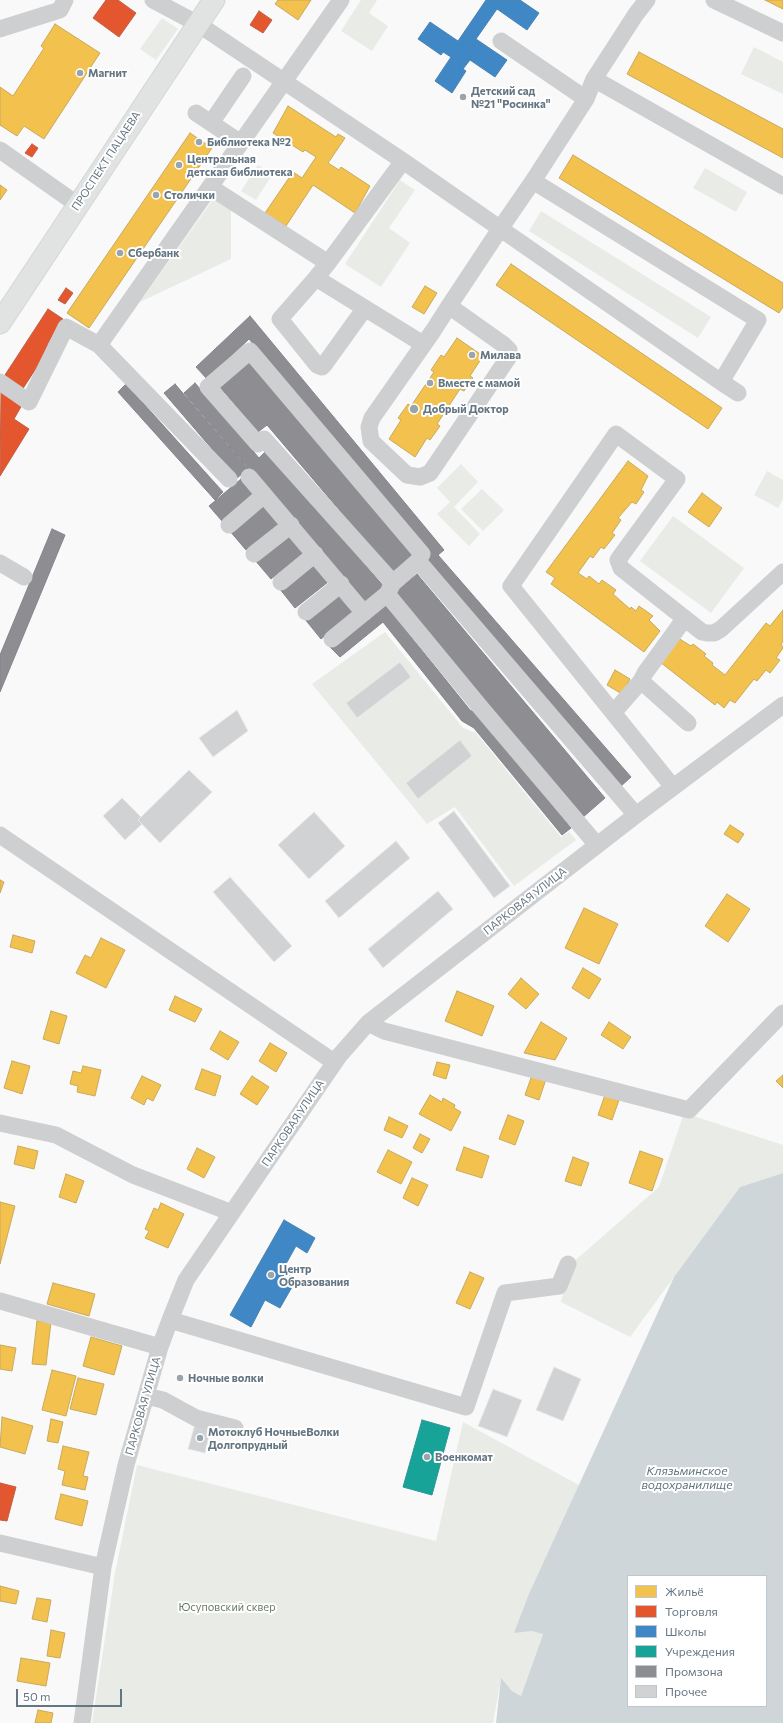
<!DOCTYPE html>
<html>
<head>
<meta charset="utf-8">
<style>
	body { margin:0 }
	#map { position:relative; width:783px; height:1723px; overflow:hidden; background:#f9f9f9; font-family:Commissioner,sans-serif }
	canvas { display:block }
	.legend { position:absolute; left:627px; top:1575px; width:140px; height:132px; box-sizing:border-box; background:#fff; border:1px solid #c1c8cd; margin:0; padding:5px 7px; list-style:none; font-size:12px; color:#657683 }
	.legend li { display:flex; align-items:center; gap:8px; height:20px }
	.legend b { width:20px; border:1px solid #c1c8cd }
	.scale { position:absolute; left:16px; top:1689px; width:106px; height:18px; box-sizing:border-box; border:2px solid #657683; border-top:0; padding-left:5px; font-size:12px; line-height:14px; white-space:nowrap; color:#657683; -webkit-text-stroke:3px #fff; paint-order:stroke }
</style>
</head>
<body>
<div id="map">
<canvas width="783" height="1723"></canvas>
<ul class="legend">
<li><b style="height:11px;background:#f2c14e"></b>Жильё</li>
<li><b style="height:11px;background:#e4572e"></b>Торговля</li>
<li><b style="height:11px;background:#3f88c5"></b>Школы</li>
<li><b style="height:11px;background:#17a398"></b>Учреждения</li>
<li><b style="height:11px;background:#8d8d92"></b>Промзона</li>
<li><b style="height:11px;background:#d0d2d3"></b>Прочее</li>
</ul>
<div class="scale">50 m</div>
</div>
<script>
const ctx = document.querySelector('canvas').getContext('2d');
ctx.lineJoin = 'round';
function paint(path, color) {
  ctx.fillStyle = color;
  ctx.fill(path, 'evenodd');
}
function toPath(rows) {
  const path = new Path2D();
  for (const r of rows) {
    path.moveTo(r[0], r[1]);
    for (let i = 2; i < r.length; i += 2) path.lineTo(r[i], r[i + 1]);
  }
  return path;
}
function stroke(path, color, width, dash) {
  ctx.strokeStyle = color;
  ctx.lineWidth = width;
  ctx.lineCap = dash ? 'butt' : 'round';
  ctx.setLineDash(dash || []);
  ctx.stroke(path);
}
function label(font, color, halo, rows, align = 'center') {
  ctx.font = font + ' Commissioner,sans-serif';
  ctx.lineWidth = 4;
  ctx.setLineDash([]);
  ctx.textBaseline = 'middle';
  ctx.strokeStyle = halo;
  ctx.fillStyle = color;
  for (const [text, x, y, turn = 0] of rows) {
    ctx.save();
    ctx.translate(x, y);
    ctx.rotate((+turn || 0) * Math.PI / 180);
    ctx.textAlign = isNaN(turn) ? turn : align;
    if (halo) ctx.strokeText(text, 0, 0);
    ctx.fillText(text, 0, 0);
    ctx.restore();
  }
}
const green = toPath([
	[361,0,377,0,369,13,388,26,372,51,341,31],
	[162,18,178,29,156,60,140,49],
	[754,47,783,62,783,94,741,74],
	[258,165,272,175,256,200,241,191],
	[705,168,747,192,736,212,693,188],
	[400,180,415,190,389,228,410,243,381,287,345,264],
	[214,198,231,209,231,259,140,302],
	[541,211,711,317,698,338,529,231],
	[461,464,478,482,454,507,480,534,469,546,437,514,450,502,437,488],
	[767,471,783,480,783,499,778,508,754,495],
	[482,489,504,510,483,531,461,509],
	[673,516,744,568,711,613,640,561],
	[385,632,463,728,476,733,561,837,569,832,576,840,514,886,455,807,427,824,312,684],
	[684,1113,783,1145,783,1173,740,1187,630,1337,561,1302,570,1265,659,1187],
	[463,1422,579,1485,515,1632,532,1631,543,1633,521,1696,512,1691,501,1679,493,1723,92,1723,115,1573,137,1465,436,1541]
]);
const water = toPath([
	[783,1173,783,1723,496,1723,501,1678,512,1691,521,1696,543,1634,532,1631,514,1633,529,1594,674,1277,740,1187],
	[628,1576,766,1576,766,1706,628,1706]
]);
const homes = toPath([
	[278,0,311,0,298,20,275,4,278,0],
	[765,0,783,0,783,9,765,0],
	[55,24,100,53,44,139,24,126,17,136,0,125,0,87,13,96,44,48,41,46,55,24],
	[639,52,783,129,783,158,627,74,639,52],
	[288,106,336,137,338,134,345,138,328,163,339,170,341,167,370,186,355,213,313,185,286,226,265,213,293,172,302,178,316,157,305,150,303,152,273,133,288,106],
	[190,133,212,148,89,328,67,313,190,133],
	[573,155,783,283,783,307,779,313,559,178,573,155],
	[0,185,7,190,0,200,0,185],
	[511,264,722,408,708,429,496,285,511,264],
	[425,286,437,293,424,314,412,307,425,286],
	[457,338,483,356,470,376,473,378,464,391,460,389,437,424,440,426,430,440,427,438,415,457,389,439,401,420,398,418,408,404,411,406,434,372,431,370,441,355,444,357,457,338],
	[628,461,648,476,641,490,644,492,636,504,632,502,618,518,621,520,612,533,615,535,604,549,601,547,593,558,590,556,578,573,587,579,589,576,599,584,602,580,616,590,613,594,630,609,631,607,636,611,639,606,653,616,649,620,660,631,644,652,551,584,555,578,546,572,628,461],
	[702,493,722,508,709,527,688,512,702,493],
	[783,610,783,642,781,644,783,648,776,658,780,660,770,673,766,670,757,681,754,679,735,703,730,700,724,708,717,702,715,705,660,662,678,638,691,646,693,644,706,654,704,656,713,663,712,665,725,675,766,623,770,626,783,610],
	[615,670,630,679,622,694,607,685,615,670],
	[730,825,744,834,738,843,724,834,730,825],
	[0,880,4,882,0,893,0,880],
	[727,894,750,909,728,942,705,926,727,894],
	[584,908,618,924,599,964,565,948,584,908],
	[13,935,35,941,32,953,10,947,13,935],
	[101,938,125,950,106,988,76,973,85,955,91,958,101,938],
	[583,968,601,979,589,999,572,988,583,968],
	[521,978,539,994,526,1009,508,994,521,978],
	[457,991,494,1006,482,1036,445,1021,457,991],
	[175,996,202,1009,195,1022,169,1010,175,996],
	[51,1011,67,1016,59,1044,43,1039,51,1011],
	[541,1022,567,1038,555,1060,524,1053,541,1022],
	[609,1022,631,1037,623,1049,601,1035,609,1022],
	[220,1031,239,1042,228,1060,210,1049,220,1031],
	[270,1043,287,1053,276,1072,259,1061,270,1043],
	[12,1061,30,1066,22,1094,4,1088,12,1061],
	[437,1062,450,1065,446,1079,433,1075,437,1062],
	[83,1066,101,1070,95,1096,77,1092,78,1086,70,1084,73,1071,81,1073,83,1066],
	[202,1069,221,1076,215,1096,195,1089,202,1069],
	[532,1075,546,1079,539,1100,525,1095,532,1075],
	[783,1075,783,1088,776,1081,783,1075],
	[142,1076,161,1085,153,1101,147,1098,144,1105,131,1098,142,1076],
	[252,1076,269,1087,257,1105,240,1094,252,1076],
	[430,1095,442,1102,443,1098,455,1105,454,1108,461,1112,451,1131,419,1114,430,1095],
	[605,1095,619,1100,612,1120,598,1115,605,1095],
	[508,1115,524,1121,515,1145,499,1139,508,1115],
	[389,1117,408,1126,402,1138,384,1130,389,1117],
	[420,1134,430,1139,422,1153,413,1148,420,1134],
	[18,1146,38,1151,34,1169,14,1164,18,1146],
	[464,1147,489,1156,482,1178,456,1170,464,1147],
	[197,1148,215,1157,204,1178,187,1169,197,1148],
	[388,1150,412,1162,401,1184,377,1172,388,1150],
	[640,1151,663,1159,652,1191,629,1183,640,1151],
	[573,1157,589,1163,581,1186,565,1181,573,1157],
	[66,1174,84,1181,76,1203,59,1197,66,1174],
	[412,1178,428,1185,418,1206,403,1198,412,1178],
	[0,1202,15,1206,0,1264,0,1202],
	[161,1203,184,1214,168,1248,145,1238,149,1231,145,1229,154,1208,158,1210,161,1203],
	[470,1272,484,1278,470,1309,456,1303,470,1272],
	[53,1283,95,1294,89,1316,47,1304,53,1283],
	[37,1321,51,1322,46,1365,32,1364,37,1321],
	[91,1337,122,1346,114,1375,83,1366,91,1337],
	[0,1345,16,1348,12,1371,0,1369,0,1345],
	[52,1370,76,1376,66,1416,42,1410,52,1370],
	[78,1378,104,1384,96,1415,70,1409,78,1378],
	[2,1417,33,1426,25,1454,0,1447,2,1417],
	[51,1419,63,1422,58,1443,47,1441,51,1419],
	[63,1446,89,1452,83,1476,88,1477,85,1490,62,1485,65,1471,58,1469,63,1446],
	[61,1494,88,1501,82,1526,55,1519,61,1494],
	[0,1586,19,1591,16,1604,0,1601,0,1586],
	[37,1598,51,1600,47,1622,32,1619,37,1598],
	[51,1630,65,1633,60,1658,47,1656,51,1630],
	[21,1658,50,1663,46,1686,17,1681,21,1658],
	[38,1710,53,1713,51,1723,35,1723,38,1710]
]);
const shops = toPath([
	[106,0,118,0,136,13,119,37,93,18,106,0],
	[259,11,272,20,263,33,250,25,259,11],
	[32,144,38,148,32,157,25,153,32,144],
	[66,288,73,293,65,304,58,300,66,288],
	[48,309,63,319,47,345,50,347,22,390,3,378,48,309],
	[1,392,22,405,14,419,29,429,0,476,1,392],
	[0,1483,16,1487,7,1521,0,1520,0,1483]
]);
const schools = toPath([
	[486,0,520,0,539,13,527,30,497,9,476,39,507,60,495,77,470,60,463,69,466,71,452,93,435,81,451,57,443,52,441,55,418,39,430,22,458,41,486,0],
	[284,1220,315,1238,307,1253,296,1246,282,1271,296,1280,280,1308,265,1300,251,1327,230,1315,284,1220]
]);
const public = toPath([
	[422,1420,450,1428,432,1495,403,1487,422,1420]
]);
const industry = toPath([
	[250,316,444,550,438,555,631,777,620,787,425,561,431,555,249,339,207,379,196,367,250,316],
	[249,361,414,554,392,572,267,425,258,432,219,386,249,361],
	[195,383,259,458,267,450,385,588,365,605,184,393,195,383],
	[126,384,223,492,215,500,118,392,126,384],
	[175,384,248,469,237,478,164,393,175,384],
	[241,479,254,495,222,521,209,506,241,479],
	[262,504,278,524,246,550,229,530,262,504],
	[52,529,65,535,0,692,0,655,52,529],
	[286,532,303,553,271,579,254,559,286,532],
	[311,561,328,582,295,608,279,588,311,561],
	[417,574,605,798,582,818,394,593,417,574],
	[336,592,353,612,321,639,304,618,336,592],
	[383,602,470,710,479,715,571,828,562,835,474,728,462,721,383,622,340,657,330,647,383,602]
]);
const building = toPath([
	[400,662,411,677,357,718,346,703,400,662],
	[237,710,248,731,213,757,199,738,237,710],
	[460,740,472,756,418,799,406,783,460,740],
	[189,770,212,792,160,843,138,820,189,770],
	[122,798,141,817,138,820,142,824,125,840,103,816,122,798],
	[454,811,510,886,494,898,438,823,454,811],
	[314,812,345,846,309,879,278,845,314,812],
	[396,841,410,858,339,918,325,901,396,841],
	[230,877,292,946,274,962,213,892,230,877],
	[438,891,453,909,383,968,368,949,438,891],
	[554,1367,581,1379,563,1421,536,1410,554,1367],
	[493,1389,522,1400,507,1437,478,1426,493,1389],
	[195,1424,211,1428,205,1453,188,1449,195,1424]
]);
const minor = toPath([
	[153,0,198,24,403,161,721,382,758,320,533,181],
	[714,0,783,33],
	[0,29,60,10,65,0],
	[501,41,586,99],
	[594,79,783,186],
	[196,113,241,143],
	[211,123,243,76],
	[0,150,78,205],
	[210,187,328,263,316,278,423,344],
	[328,263,403,161],
	[316,278,280,319,317,365,322,367,324,365,365,308],
	[449,306,504,345,509,350,508,358,430,473,420,477,407,475,371,441,369,427,372,418,433,331,449,306,500,229,533,181,586,99,594,79,636,14,647,0],
	[0,382,29,402,66,327,99,345],
	[721,382,738,393],
	[249,477,364,613],
	[229,479,99,345,341,0],
	[229,525,264,495],
	[254,554,291,525],
	[418,561,393,583,264,439,258,444,208,387,250,351,422,554,418,561,636,815],
	[0,563,24,577],
	[281,582,315,554],
	[393,583,387,594,481,708,597,845],
	[306,612,341,584],
	[332,639,387,594],
	[641,681,688,723],
	[614,712,641,681,645,673,685,618],
	[673,787,511,586,616,434,677,479,620,557,618,560,621,568,702,632,707,633,714,633,721,629,783,572],
	[0,835,334,1062],
	[368,1023,384,1031,689,1110,783,1013],
	[0,1123,56,1135,133,1175,232,1213],
	[0,1301,160,1347],
	[170,1320,466,1407,505,1293,559,1286,568,1264],
	[146,1396,163,1400,196,1418,235,1428],
	[0,1543,103,1567],
	[82,1723,103,1567,126,1465,160,1347,170,1320,186,1280,339,1056,368,1023,636,815,783,705]
]);
const major = toPath([
	[0,323,214,0]
]);
const markers = [
	[80,73,4,"#99a4ac"],
	[463,97,4,"#99a4ac"],
	[199,142,4,"#99a4ac"],
	[179,165,4,"#99a4ac"],
	[156,195,4,"#99a4ac"],
	[120,253,4,"#99a4ac"],
	[472,355,4,"#99a4ac"],
	[430,383,4,"#99a4ac"],
	[414,409,5,"#99a4ac"],
	[271,1275,4,"#99a4ac"],
	[180,1378,4,"#99a4ac"],
	[200,1438,4,"#99a4ac"],
	[427,1457,4,"#99a4ac"]
];
const poiNames = [
	["Магнит",88,73],
	["Детский сад",471,91],
	["№21 \"Росинка\"",471,104],
	["Библиотека №2",207,142],
	["Центральная",187,159],
	["детская библиотека",187,172],
	["Столички",164,195],
	["Сбербанк",128,253],
	["Милава",480,355],
	["Вместе с мамой",438,383],
	["Добрый Доктор",423,409],
	["Центр",279,1269],
	["Образования",279,1282],
	["Ночные волки",188,1378],
	["Мотоклуб НочныеВолки",208,1432],
	["Долгопрудный",208,1445],
	["Военкомат",435,1457]
];
const streetNames = [
	["ПРОСПЕКТ ПАЦАЕВА",106,161,-57],
	["ПАРКОВАЯ УЛИЦА",525,901,-38],
	["ПАРКОВАЯ УЛИЦА",293,1123,-56],
	["ПАРКОВАЯ УЛИЦА",143,1406,-74]
];
const parkNames = [
	["Юсуповский сквер",227,1607]
];
const waterNames = [
	["Клязьминское",687,1471],
	["водохранилище",687,1485]
];
paint(green, '#e8ebe6');
paint(water, '#ced6d9');
paint(homes, '#f2c14e');
stroke(homes, '#c8aa5e', 1);
paint(shops, '#e4572e');
stroke(shops, '#be6048', 1);
paint(schools, '#3f88c5');
stroke(schools, '#4a83b1', 1);
paint(public, '#17a398');
stroke(public, '#2e9692', 1);
paint(industry, '#8d8d92');
stroke(industry, '#81868e', 1);
paint(building, '#d0d2d3');
stroke(building, '#e8e8e8', 1);
stroke(major, '#d5d6d7', 23);
stroke(minor, '#cecfd0', 17);
stroke(major, '#e1e2e2', 21);
for (const [x, y, r, color] of markers) {
  const dot = new Path2D();
  dot.arc(x, y, r, 0, 2 * Math.PI);
  ctx.fillStyle = color;
  ctx.fill(dot);
  stroke(dot, '#fff', 1.5);
}
label('bold 11px', '#657683', '#fff', poiNames, 'left');
label('11px', '#657683', '#fff', streetNames);
label('11px', '#687a64', '#fff', parkNames);
label('italic 12px', '#60757c', '#fff', waterNames);
</script>
</body>
</html>
